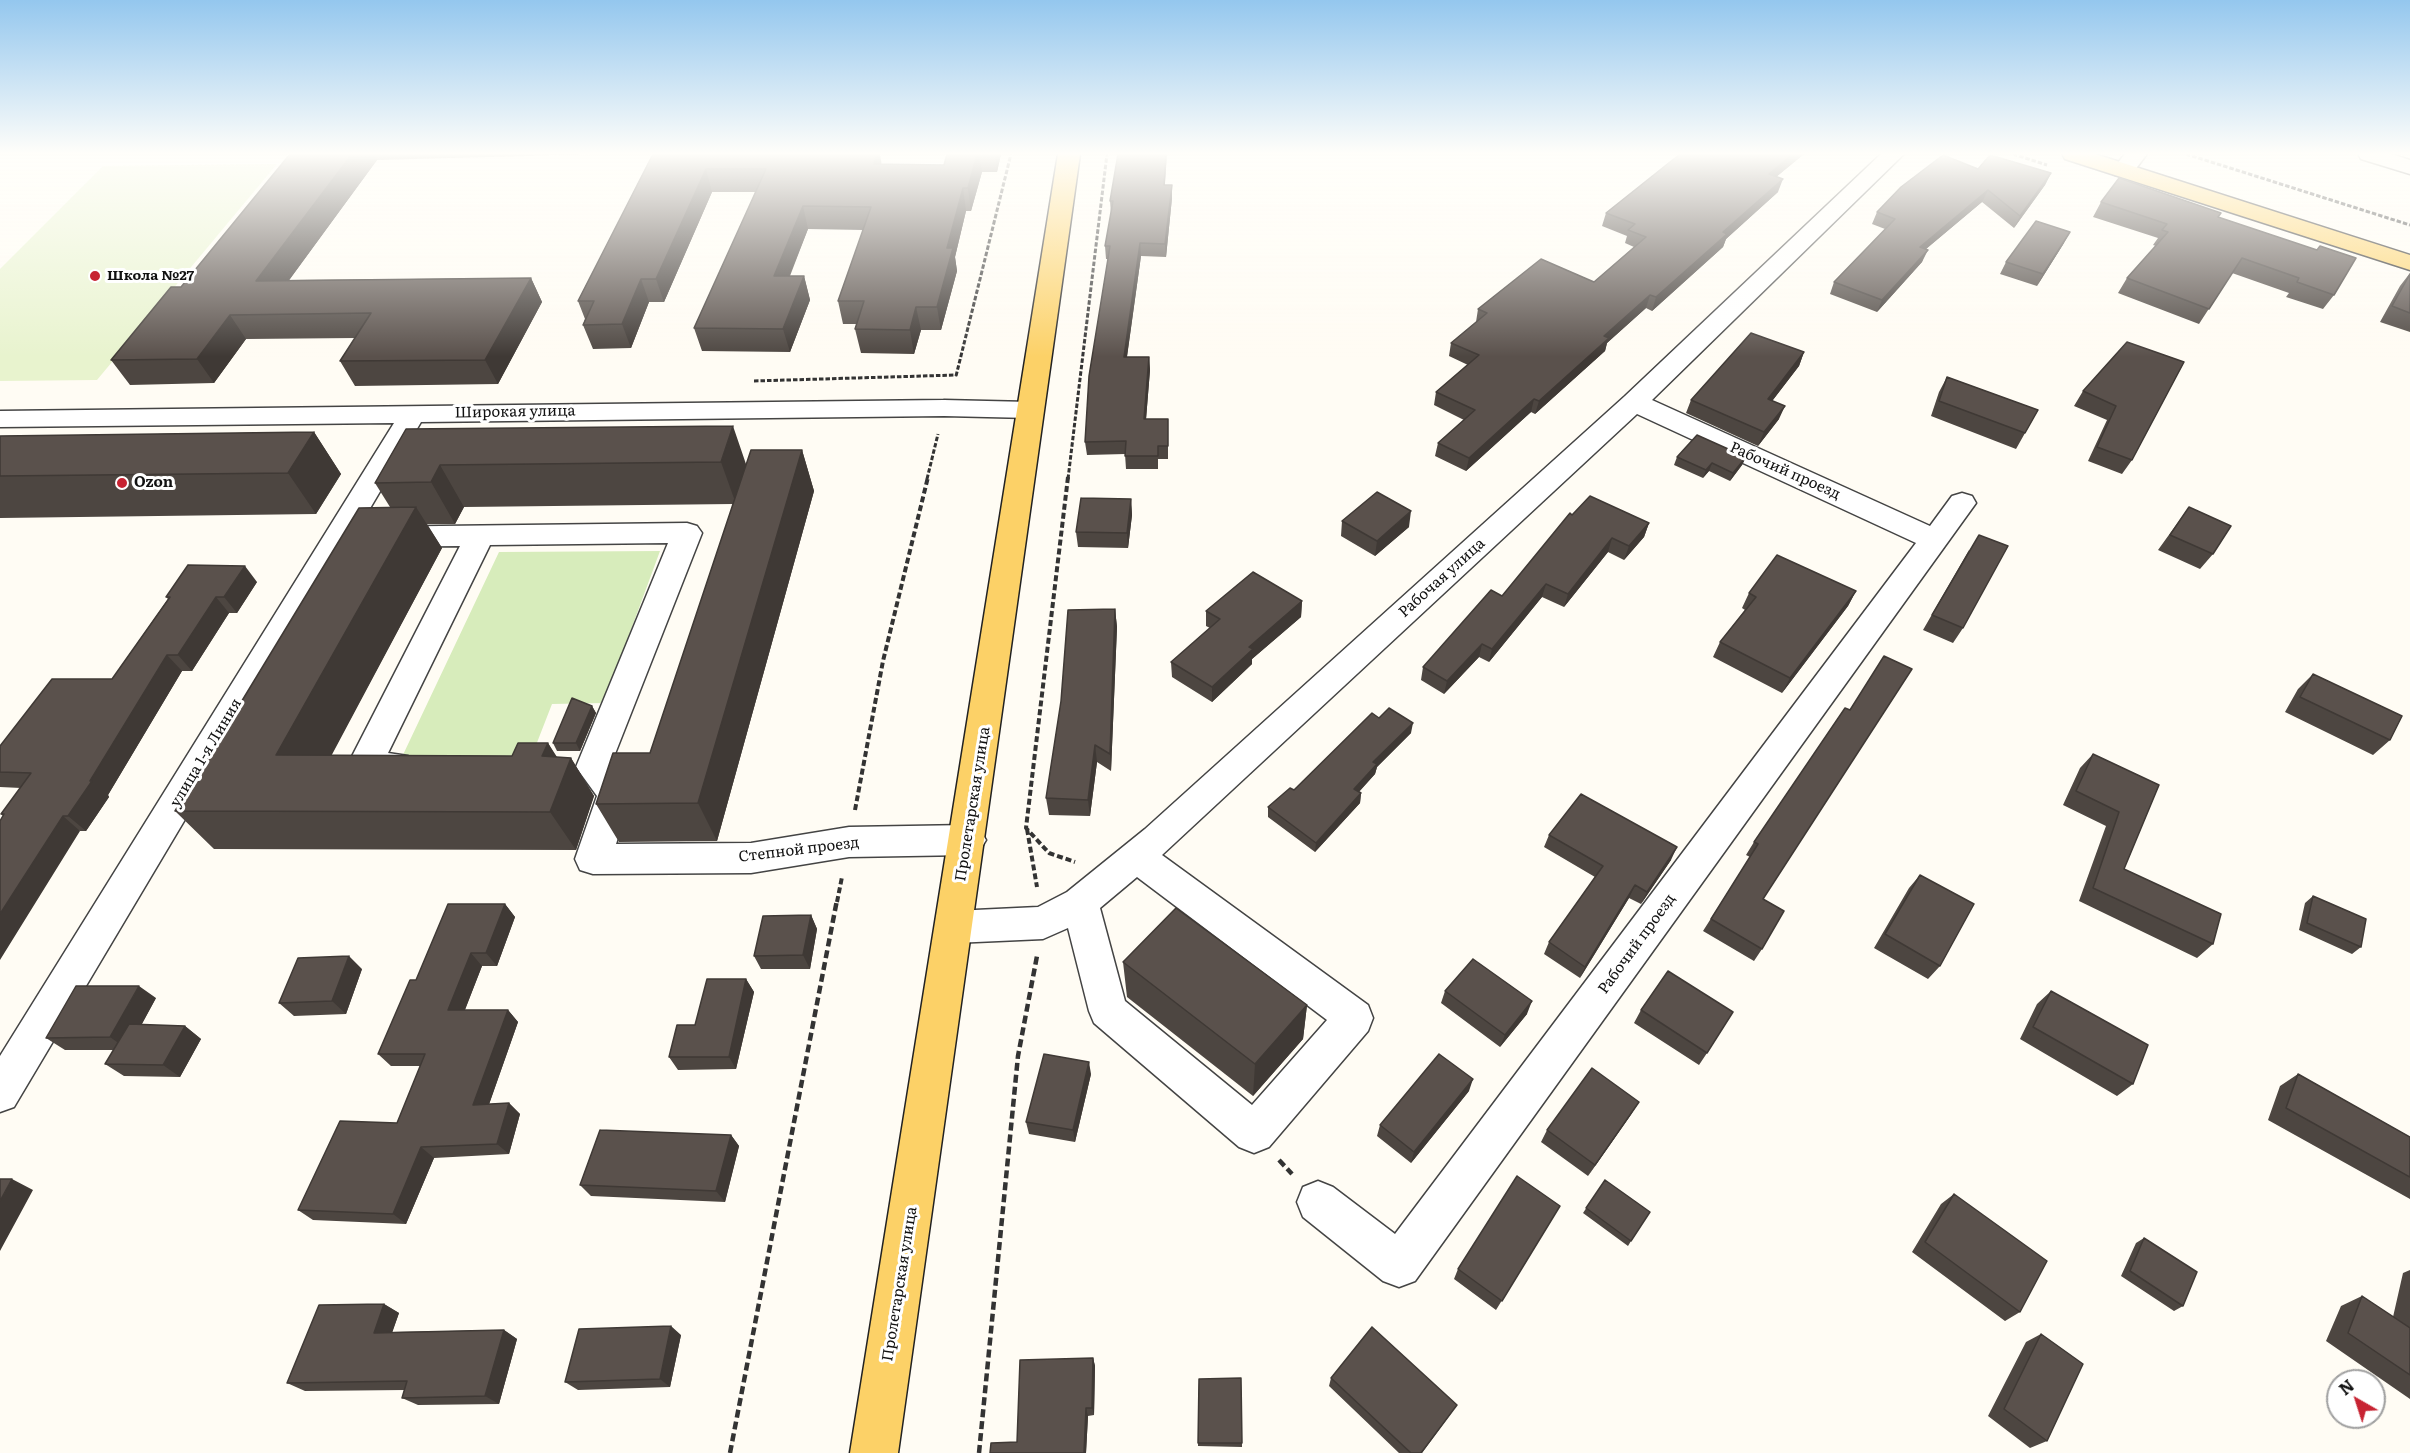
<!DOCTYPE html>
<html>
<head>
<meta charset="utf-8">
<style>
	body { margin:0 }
	#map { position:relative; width:2410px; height:1453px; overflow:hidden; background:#fffcf4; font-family:Literata,serif }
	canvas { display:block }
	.north { position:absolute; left:2326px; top:1369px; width:60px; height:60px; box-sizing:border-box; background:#fff; border:2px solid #a0a0a0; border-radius:50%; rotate:321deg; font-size:16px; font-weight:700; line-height:24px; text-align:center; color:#111 }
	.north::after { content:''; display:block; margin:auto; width:21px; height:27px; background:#c72332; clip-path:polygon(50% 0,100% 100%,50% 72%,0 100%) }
</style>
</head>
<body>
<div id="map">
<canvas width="2410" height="1453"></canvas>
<div class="north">N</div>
</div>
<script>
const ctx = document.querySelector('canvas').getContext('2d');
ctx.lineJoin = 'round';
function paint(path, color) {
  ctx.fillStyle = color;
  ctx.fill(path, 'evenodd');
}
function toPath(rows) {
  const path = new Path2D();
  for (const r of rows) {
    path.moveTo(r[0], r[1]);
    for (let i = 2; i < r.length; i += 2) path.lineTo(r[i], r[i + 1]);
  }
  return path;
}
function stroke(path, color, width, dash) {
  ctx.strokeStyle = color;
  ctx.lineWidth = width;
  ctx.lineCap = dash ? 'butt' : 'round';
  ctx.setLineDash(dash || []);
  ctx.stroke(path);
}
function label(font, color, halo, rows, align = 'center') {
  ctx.font = font + ' Literata,serif';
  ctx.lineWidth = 6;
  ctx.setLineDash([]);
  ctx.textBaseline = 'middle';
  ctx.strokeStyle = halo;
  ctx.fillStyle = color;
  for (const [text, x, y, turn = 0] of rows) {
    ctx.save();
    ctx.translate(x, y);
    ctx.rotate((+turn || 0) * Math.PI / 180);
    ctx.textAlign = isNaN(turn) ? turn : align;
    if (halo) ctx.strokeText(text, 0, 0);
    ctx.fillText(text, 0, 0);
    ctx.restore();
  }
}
const green = toPath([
	[660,551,604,703,552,704,531,758,401,759,499,552]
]);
const pitch = toPath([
	[277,164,97,380,0,381,0,269,103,166]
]);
const pathFar2 = toPath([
	[2013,154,2047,165],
	[2186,154,2410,225],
	[956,376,1011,154],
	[754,381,957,375],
	[927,479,938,434],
	[1068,479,1107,154]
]);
const pathFar1 = toPath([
	[1068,477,1026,828,1049,853,1075,862],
	[855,810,883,661,928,477],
	[1027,829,1037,887],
	[837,902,842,877]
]);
const path = toPath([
	[1279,1160,1292,1174],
	[730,1453,837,900],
	[979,1453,1018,1056,1037,956]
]);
const minor = toPath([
	[1881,154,1904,154,1652,400,1930,526,1952,496,1962,493,1972,496,1976,503,1415,1281,1399,1287,1383,1281,1303,1217,1297,1202,1303,1187,1318,1181,1333,1187,1395,1234,1916,543,1637,414,1162,855,1368,1005,1373,1018,1368,1031,1269,1147,1254,1153,1239,1147,1094,1023,1089,1011,1068,928,1043,939,954,943,941,938,935,927,941,916,954,911,1038,907,1067,892,1145,829,1625,396,1881,154],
	[1137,877,1327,1020,1252,1105,1125,1001,1100,908,1137,877],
	[2125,154,2147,154,2131,175,2115,175,2112,170,2125,154],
	[2358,154,2391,154,2410,160,2410,174,2361,159,2358,154],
	[944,400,1030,402,1039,404,1043,410,1039,416,1030,418,944,416,421,422,359,527,687,523,697,526,702,533,611,764,632,793,616,844,751,843,849,827,968,825,980,830,986,840,980,850,968,855,849,857,751,873,593,874,580,870,575,859,597,796,576,767,668,543,490,545,388,753,408,756,413,766,408,776,396,779,364,779,352,776,347,766,460,546,347,547,14,1107,0,1112,0,1056,394,423,0,427,0,411,944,400]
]);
const major = toPath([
	[1058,154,1080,154,898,1453,850,1453,1058,154],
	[2062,154,2095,154,2410,255,2410,270,2065,159,2062,154]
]);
const wall = toPath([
	[280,154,601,154,377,160,289,280,531,278,542,302,498,384,355,386,340,361,355,338,246,339,214,383,130,385,111,360,181,287,290,154],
	[653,154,882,164,944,165,947,154,1001,154,997,172,982,172,971,211,966,211,955,257,957,271,941,330,921,330,914,354,861,353,855,329,857,324,843,324,838,301,863,230,808,229,790,276,804,276,810,300,790,352,702,351,694,328,756,192,712,192,664,302,649,302,631,348,593,349,583,325,585,319,578,301],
	[1680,154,1804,154,1776,177,1778,192,1726,239,1723,247,1652,311,1646,308,1607,343,1605,351,1535,414,1531,412,1466,471,1435,456,1438,443,1464,420,1434,405,1436,392,1468,365,1449,356,1451,343,1476,322,1478,309,1594,282,1634,247,1625,243,1627,236,1602,226,1606,213],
	[1978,169,2051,173,2045,185,2014,228,1982,202,1926,249,1922,262,1877,312,1830,294,1834,282,1885,229,1872,224,1877,212],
	[1165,185,1172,185,1172,198,1166,257,1141,256,1127,357,1149,357,1150,370,1146,419,1168,432,1168,459,1158,459,1158,469,1126,469,1125,454,1087,455,1085,442,1108,259,1106,259,1105,246,1111,214,1110,201],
	[2101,202,2219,217,2334,295,2323,309,2286,297,2289,293,2232,273,2199,324,2118,293,2127,278,2156,246,2153,245,2158,238,2093,217],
	[2064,243,2037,286,2000,274,2006,262],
	[2410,273,2410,332,2380,322,2400,286],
	[1804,352,1799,366,1772,401,1779,419,1758,446,1686,413,1691,400],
	[2184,362,2132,460,2122,474,2088,461,2107,420,2074,406,2083,391],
	[1947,377,2038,410,2016,449,1931,416,1939,392],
	[406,429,746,464,802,450,814,491,717,841,619,842,596,804,650,753,733,504,464,507,455,524,427,524,442,548,331,755,512,756,548,743,556,757,571,758,594,796,576,850,214,849,175,811,390,507,375,483],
	[314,432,341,474,316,514,0,518,0,436],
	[1677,457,1746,457,1742,465,1730,481,1709,471,1703,478,1674,465],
	[1131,499,1132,515,1128,548,1078,547,1076,532],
	[2189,507,2213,554,2200,569,2158,550],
	[1572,515,1649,523,1644,537,1624,560,1608,552,1564,607,1542,597,1489,662,1479,657,1444,694,1421,680,1423,667,1502,596],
	[1342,521,1409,527,1375,556,1341,536],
	[1969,550,1963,628,1953,643,1923,630],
	[257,582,237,613,229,613,192,671,182,671,108,795,109,797,86,831,80,831,3,816,1,814,21,788,0,787,0,746,112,679,168,599,166,597],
	[1856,591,1848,606,1782,693,1713,657,1720,642,1745,610,1742,608,1749,593],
	[1302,601,1301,617,1252,659,1252,664,1212,702,1172,677,1171,662,1210,628,1206,626,1206,611],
	[1115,609,1117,627,1111,771,1097,762,1090,816,1049,815,1046,798],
	[2313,674,2390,740,2373,755,2285,712,2298,689],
	[592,706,596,713,580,751,557,751,553,743],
	[1845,708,1763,899,1762,949,1754,961,1703,931,1750,857,1746,855,1754,842],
	[1379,718,1411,733,1377,767,1375,774,1359,792,1361,793,1360,803,1315,852,1268,817,1268,807,1294,790],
	[2093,754,2159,785,2124,869,2213,944,2197,958,2079,901,2106,826,2063,805,2080,768],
	[1549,835,1671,860,1641,904,1629,898,1580,978,1544,954,1549,942,1595,877,1544,847],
	[1920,875,1940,966,1928,979,1874,948,1909,888],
	[2313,896,2361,947,2352,954,2299,930,2305,903],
	[505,904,515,917,497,966,482,966,465,1010,508,1010,518,1022,489,1104,509,1103,520,1114,509,1154,434,1158,406,1224,313,1220,298,1210,397,1123,421,1066,391,1066,378,1054],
	[811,915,817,929,810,969,761,969,754,956],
	[1123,962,1307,1005,1303,1039,1253,1096,1127,997],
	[362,969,346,1014,294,1016,279,1003],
	[746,979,754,992,736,1069,678,1070,669,1057,695,1025],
	[1445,991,1527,1014,1500,1047,1441,1003],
	[2051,991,2133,1084,2117,1096,2020,1039,2037,1004],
	[156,998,141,1025,185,1026,201,1039,180,1077,124,1076,105,1064,114,1050,65,1050,46,1038],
	[1641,1010,1707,1053,1699,1065,1634,1023],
	[1091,1074,1075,1142,1029,1134,1026,1122],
	[2298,1074,2410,1137,2410,1199,2268,1120,2280,1086],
	[1469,1091,1411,1163,1377,1136,1380,1125],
	[1632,1113,1588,1176,1541,1142,1547,1130],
	[731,1135,739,1146,725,1202,591,1196,580,1185],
	[1605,1180,1631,1241,1628,1246,1583,1213],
	[1954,1194,2020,1312,2005,1321,1912,1252,1941,1204],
	[1560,1206,1496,1310,1454,1279,1458,1269],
	[2144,1238,2183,1306,2174,1311,2121,1276,2136,1243],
	[2410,1270,2410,1399,2326,1341,2341,1306,2362,1296,2393,1317,2403,1273],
	[384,1304,399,1313,392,1332,504,1330,517,1339,499,1404,418,1405,402,1398,405,1390,305,1391,287,1383],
	[2041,1334,2047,1441,2030,1448,1988,1416,2026,1342],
	[681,1335,670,1387,578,1390,565,1382],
	[1093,1358,1095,1366,1094,1415,1088,1416,1086,1453,990,1453,1017,1442],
	[1331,1378,1452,1412,1422,1453,1399,1453,1329,1386],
	[1199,1379,1242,1443,1242,1447,1198,1446]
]);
const shadedWall = toPath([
	[352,154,374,154,377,160,271,305,256,281],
	[877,154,880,154,883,172,874,164],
	[977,154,979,154,982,172,971,211,968,188],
	[995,154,1001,154,997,172],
	[1166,154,1167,154,1164,198,1164,185],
	[1793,154,1804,154,1764,187,1769,174],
	[706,169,712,192,664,302,656,279],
	[2051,173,2045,185,2014,228,2020,216],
	[1783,179,1778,192,1726,239,1723,247,1652,311,1656,297,1723,232],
	[1172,185,1172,198,1166,257,1165,244],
	[963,188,966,211,955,257,957,271,941,330,937,307,947,248],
	[1988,190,1982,202,1914,259,1920,247],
	[803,206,808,229,780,299,774,276],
	[2070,232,2064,243,2037,286,2043,274],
	[1140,243,1141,256,1125,370,1124,357],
	[1928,250,1922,262,1877,312,1882,300],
	[804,276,810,300,790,352,783,329],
	[531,278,542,302,498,384,485,360],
	[641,279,649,302,631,348,622,324],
	[1650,295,1646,308,1607,343,1605,351,1535,414,1539,401,1604,336],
	[916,307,921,330,914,354,910,330],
	[230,315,246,339,214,383,197,359],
	[1804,352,1799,366,1763,413,1768,399],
	[1149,357,1150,370,1145,432,1144,419],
	[1534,399,1531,412,1466,471,1469,458],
	[1785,406,1779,419,1758,446,1764,432],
	[733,426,747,467,736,504,721,462],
	[314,432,341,474,316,514,288,473],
	[802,450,814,491,717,841,698,803],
	[1746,457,1742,465,1730,481,1733,473],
	[1712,463,1709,471,1703,478,1706,470],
	[440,465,464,507,455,524,431,482],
	[1131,499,1132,515,1128,548,1127,533],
	[416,507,442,548,311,794,276,755],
	[1411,511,1409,527,1375,556,1377,541],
	[1649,523,1644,537,1624,560,1629,546],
	[1612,538,1608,552,1564,607,1568,594],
	[245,566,257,582,237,613,224,597],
	[1546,584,1542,597,1489,662,1492,649],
	[1856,591,1848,606,1782,693,1790,678],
	[216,597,229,613,192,671,178,655],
	[1302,601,1301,617,1252,659,1252,664,1212,702,1212,687,1249,647],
	[1115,609,1117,627,1111,771,1110,754],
	[1482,644,1479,657,1444,694,1447,681],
	[167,655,182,671,108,795,109,797,86,831,68,816],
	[592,706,596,713,580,751,576,743],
	[1413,723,1411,733,1377,767,1375,774,1353,798,1354,789,1373,762],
	[548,743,566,771,571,758,594,796,576,850,550,812,542,756],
	[1095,745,1097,762,1090,816,1088,800],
	[1361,793,1360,803,1315,852,1316,843],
	[63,816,80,831,0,960,0,914],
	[1677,847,1671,860,1641,904,1647,892],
	[1635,885,1629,898,1580,978,1585,967],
	[505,904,515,917,497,966,486,953],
	[811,915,817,929,810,969,803,955],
	[471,953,482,966,460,1022,448,1010],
	[349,956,362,969,346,1014,332,1001],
	[746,979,754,992,736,1069,729,1057],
	[139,986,156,998,128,1050,110,1037],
	[1532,1001,1527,1014,1500,1047,1505,1035],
	[1307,1005,1303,1039,1253,1096,1255,1064],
	[508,1010,518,1022,485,1116,473,1105],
	[185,1026,201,1039,180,1077,163,1065],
	[1089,1062,1091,1074,1075,1142,1073,1130],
	[1473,1079,1469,1091,1411,1163,1414,1152],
	[1639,1102,1632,1113,1588,1176,1595,1165],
	[509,1103,520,1114,509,1154,497,1144],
	[731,1135,739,1146,725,1202,716,1191],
	[421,1147,434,1158,406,1224,393,1214],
	[12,1179,33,1190,0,1251,0,1201],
	[384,1304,399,1313,389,1342,374,1333],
	[671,1326,681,1335,670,1387,660,1379],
	[504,1330,517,1339,499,1404,485,1396],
	[1093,1358,1095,1366,1094,1415,1092,1408],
	[1086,1408,1088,1416,1086,1453,1084,1453]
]);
const building = toPath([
	[290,154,352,154,256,281,531,278,485,360,340,361,371,313,230,315,197,359,111,360,171,287,181,287,290,154],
	[653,154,877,154,874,164,944,165,947,154,977,154,968,188,963,188,947,248,953,248,937,307,916,307,910,330,855,329,864,301,838,301,871,207,803,206,774,276,804,276,783,329,694,328,766,169,706,169,656,279,641,279,622,324,583,325,594,301,578,301,653,154],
	[1118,154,1166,154,1164,185,1172,185,1165,244,1140,243,1124,357,1149,357,1144,419,1168,419,1168,446,1158,446,1158,456,1125,456,1126,441,1085,442,1089,376,1110,246,1105,246,1113,201,1110,201,1118,154],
	[1680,154,1793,154,1769,174,1783,179,1723,232,1727,234,1656,297,1650,295,1604,336,1609,338,1539,401,1534,399,1469,458,1438,443,1475,410,1436,392,1479,355,1451,343,1487,313,1478,309,1541,259,1594,282,1646,237,1628,230,1635,224,1606,213,1680,154],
	[1943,155,1978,169,1990,155,2051,173,2020,216,1988,190,1920,247,1928,250,1882,300,1834,282,1895,219,1877,212,1901,187,1943,155],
	[2119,178,2221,213,2218,217,2317,250,2320,246,2356,258,2334,295,2297,282,2299,278,2242,258,2209,309,2127,278,2168,232,2162,230,2167,224,2101,202,2119,178],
	[2036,221,2070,232,2043,274,2006,262,2036,221],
	[2410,274,2410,313,2392,306,2410,274],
	[1751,333,1804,352,1768,399,1785,406,1764,432,1691,400,1751,333],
	[2127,342,2184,362,2132,460,2097,447,2116,406,2083,391,2127,342],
	[1947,377,2038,410,2025,433,1939,401,1947,377],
	[733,426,721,462,440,465,431,482,375,483,406,429,733,426],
	[314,432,288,473,0,476,0,436,314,432],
	[1697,435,1746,457,1733,473,1712,463,1706,470,1677,457,1697,435],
	[751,450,802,450,698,803,596,804,613,753,650,753,751,450],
	[1377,492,1411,511,1377,541,1342,521,1377,492],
	[1590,496,1649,523,1629,546,1612,538,1568,594,1546,584,1492,649,1482,644,1447,681,1423,667,1491,590,1502,596,1570,513,1572,515,1590,496],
	[1081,498,1131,499,1127,533,1076,532,1081,498],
	[416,507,276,755,512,756,518,743,548,743,542,756,571,758,550,812,175,811,359,508,416,507],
	[2189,507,2231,526,2213,554,2170,535,2189,507],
	[1979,535,2008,546,1963,628,1932,615,1979,535],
	[1777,555,1856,591,1790,678,1720,642,1756,597,1749,593,1777,555],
	[188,565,245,566,224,597,216,597,178,655,167,655,90,781,92,781,68,816,63,816,0,914,0,821,4,814,1,814,31,773,0,772,0,746,52,679,112,679,170,597,166,597,188,565],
	[1253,572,1302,601,1249,647,1253,649,1212,687,1171,662,1220,619,1206,611,1253,572],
	[1115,609,1110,754,1095,745,1088,800,1046,798,1061,701,1068,610,1115,609],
	[1884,656,1912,669,1763,899,1784,911,1762,949,1711,919,1758,844,1754,842,1845,708,1850,710,1884,656],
	[2313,674,2402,716,2390,740,2300,697,2313,674],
	[572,698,592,706,576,743,553,743,572,698],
	[1389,708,1413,723,1373,762,1377,764,1354,789,1361,793,1316,843,1268,807,1290,788,1294,790,1372,713,1379,718,1389,708],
	[2093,754,2159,785,2124,869,2221,914,2213,944,2093,888,2119,812,2076,791,2093,754],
	[1581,794,1677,847,1647,892,1635,885,1585,967,1549,942,1603,866,1549,835,1581,794],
	[1920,875,1974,904,1940,966,1885,934,1920,875],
	[2313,896,2366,919,2361,947,2307,923,2313,896],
	[448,904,505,904,486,953,471,953,448,1010,508,1010,473,1105,509,1103,497,1144,421,1147,393,1214,298,1210,340,1121,397,1123,425,1054,378,1054,410,980,416,980,448,904],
	[1176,908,1307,1005,1255,1064,1123,962,1176,908],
	[811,915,803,955,754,956,763,916,811,915],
	[349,956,332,1001,279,1003,298,958,349,956],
	[1473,959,1532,1001,1505,1035,1445,991,1473,959],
	[1668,971,1733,1012,1707,1053,1641,1010,1668,971],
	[707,979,746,979,729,1057,669,1057,677,1025,695,1025,707,979],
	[76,986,139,986,110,1037,46,1038,76,986],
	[2051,991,2148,1045,2133,1084,2033,1027,2051,991],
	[129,1024,185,1026,163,1065,105,1064,129,1024],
	[1044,1054,1089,1062,1073,1130,1026,1122,1044,1054],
	[1439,1054,1473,1079,1414,1152,1380,1125,1439,1054],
	[1592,1068,1639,1102,1595,1165,1547,1130,1592,1068],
	[2298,1074,2410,1137,2410,1177,2286,1108,2298,1074],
	[600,1130,731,1135,716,1191,580,1185,600,1130],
	[1517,1176,1560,1206,1502,1301,1458,1269,1517,1176],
	[0,1179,12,1179,0,1201,0,1179],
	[1605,1180,1650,1212,1631,1241,1586,1208,1605,1180],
	[1954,1194,2047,1261,2020,1312,1925,1242,1954,1194],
	[2144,1238,2197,1272,2183,1306,2130,1271,2144,1238],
	[2362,1296,2410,1328,2410,1375,2348,1333,2362,1296],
	[384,1304,374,1333,504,1330,485,1396,402,1398,407,1381,287,1383,319,1305,384,1304],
	[671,1326,660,1379,565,1382,579,1329,671,1326],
	[1372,1327,1457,1405,1421,1453,1411,1453,1331,1378,1372,1327],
	[2041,1334,2083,1364,2047,1441,2004,1409,2041,1334],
	[1093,1358,1092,1408,1086,1408,1084,1453,990,1453,991,1443,1017,1442,1020,1360,1093,1358],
	[1241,1378,1242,1443,1198,1443,1199,1379,1241,1378]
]);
const markers = [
	[95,276,6,"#c72332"],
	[122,483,6,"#c72332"]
];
const farPoinames = [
	["Школа №27",107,276]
];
const streetNames = [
	["Широкая улица",515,412,-1],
	["Рабочий проезд",1785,471,24],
	["Рабочая улица",1442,578,-42],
	["улица 1-я Линия",206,753,-59],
	["Пролетарская улица",973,804,-81],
	["Степной проезд",799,850,-7],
	["Рабочий проезд",1637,944,-54],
	["Пролетарская улица",900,1284,-81]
];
const poiNames = [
	["Ozon",134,483]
];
paint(green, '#d7ecbb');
paint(pitch, '#e8f3ce');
stroke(minor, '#444', 3);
stroke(major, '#222', 3);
stroke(pathFar2, '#333', 3, [4.5, 2]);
stroke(pathFar1, '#333', 4, [6, 3]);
stroke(path, '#333', 4.5, [8, 4]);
paint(minor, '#fff');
paint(major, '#fcd167');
paint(wall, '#4d4641');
paint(shadedWall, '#3f3935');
paint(building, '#5a514c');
stroke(building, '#3f3935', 1.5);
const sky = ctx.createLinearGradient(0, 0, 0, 357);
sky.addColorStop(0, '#94c7ee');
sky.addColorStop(0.43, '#fffefa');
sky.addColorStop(1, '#fffefa00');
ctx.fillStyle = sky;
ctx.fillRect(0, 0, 2410, 357);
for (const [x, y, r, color] of markers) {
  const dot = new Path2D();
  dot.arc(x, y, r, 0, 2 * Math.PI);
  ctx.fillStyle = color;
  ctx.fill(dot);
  stroke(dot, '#fff', 2);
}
label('bold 14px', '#111', '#fff', farPoinames, 'left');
label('15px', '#111', '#fff', streetNames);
label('bold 15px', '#111', '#fff', poiNames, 'left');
</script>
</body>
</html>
